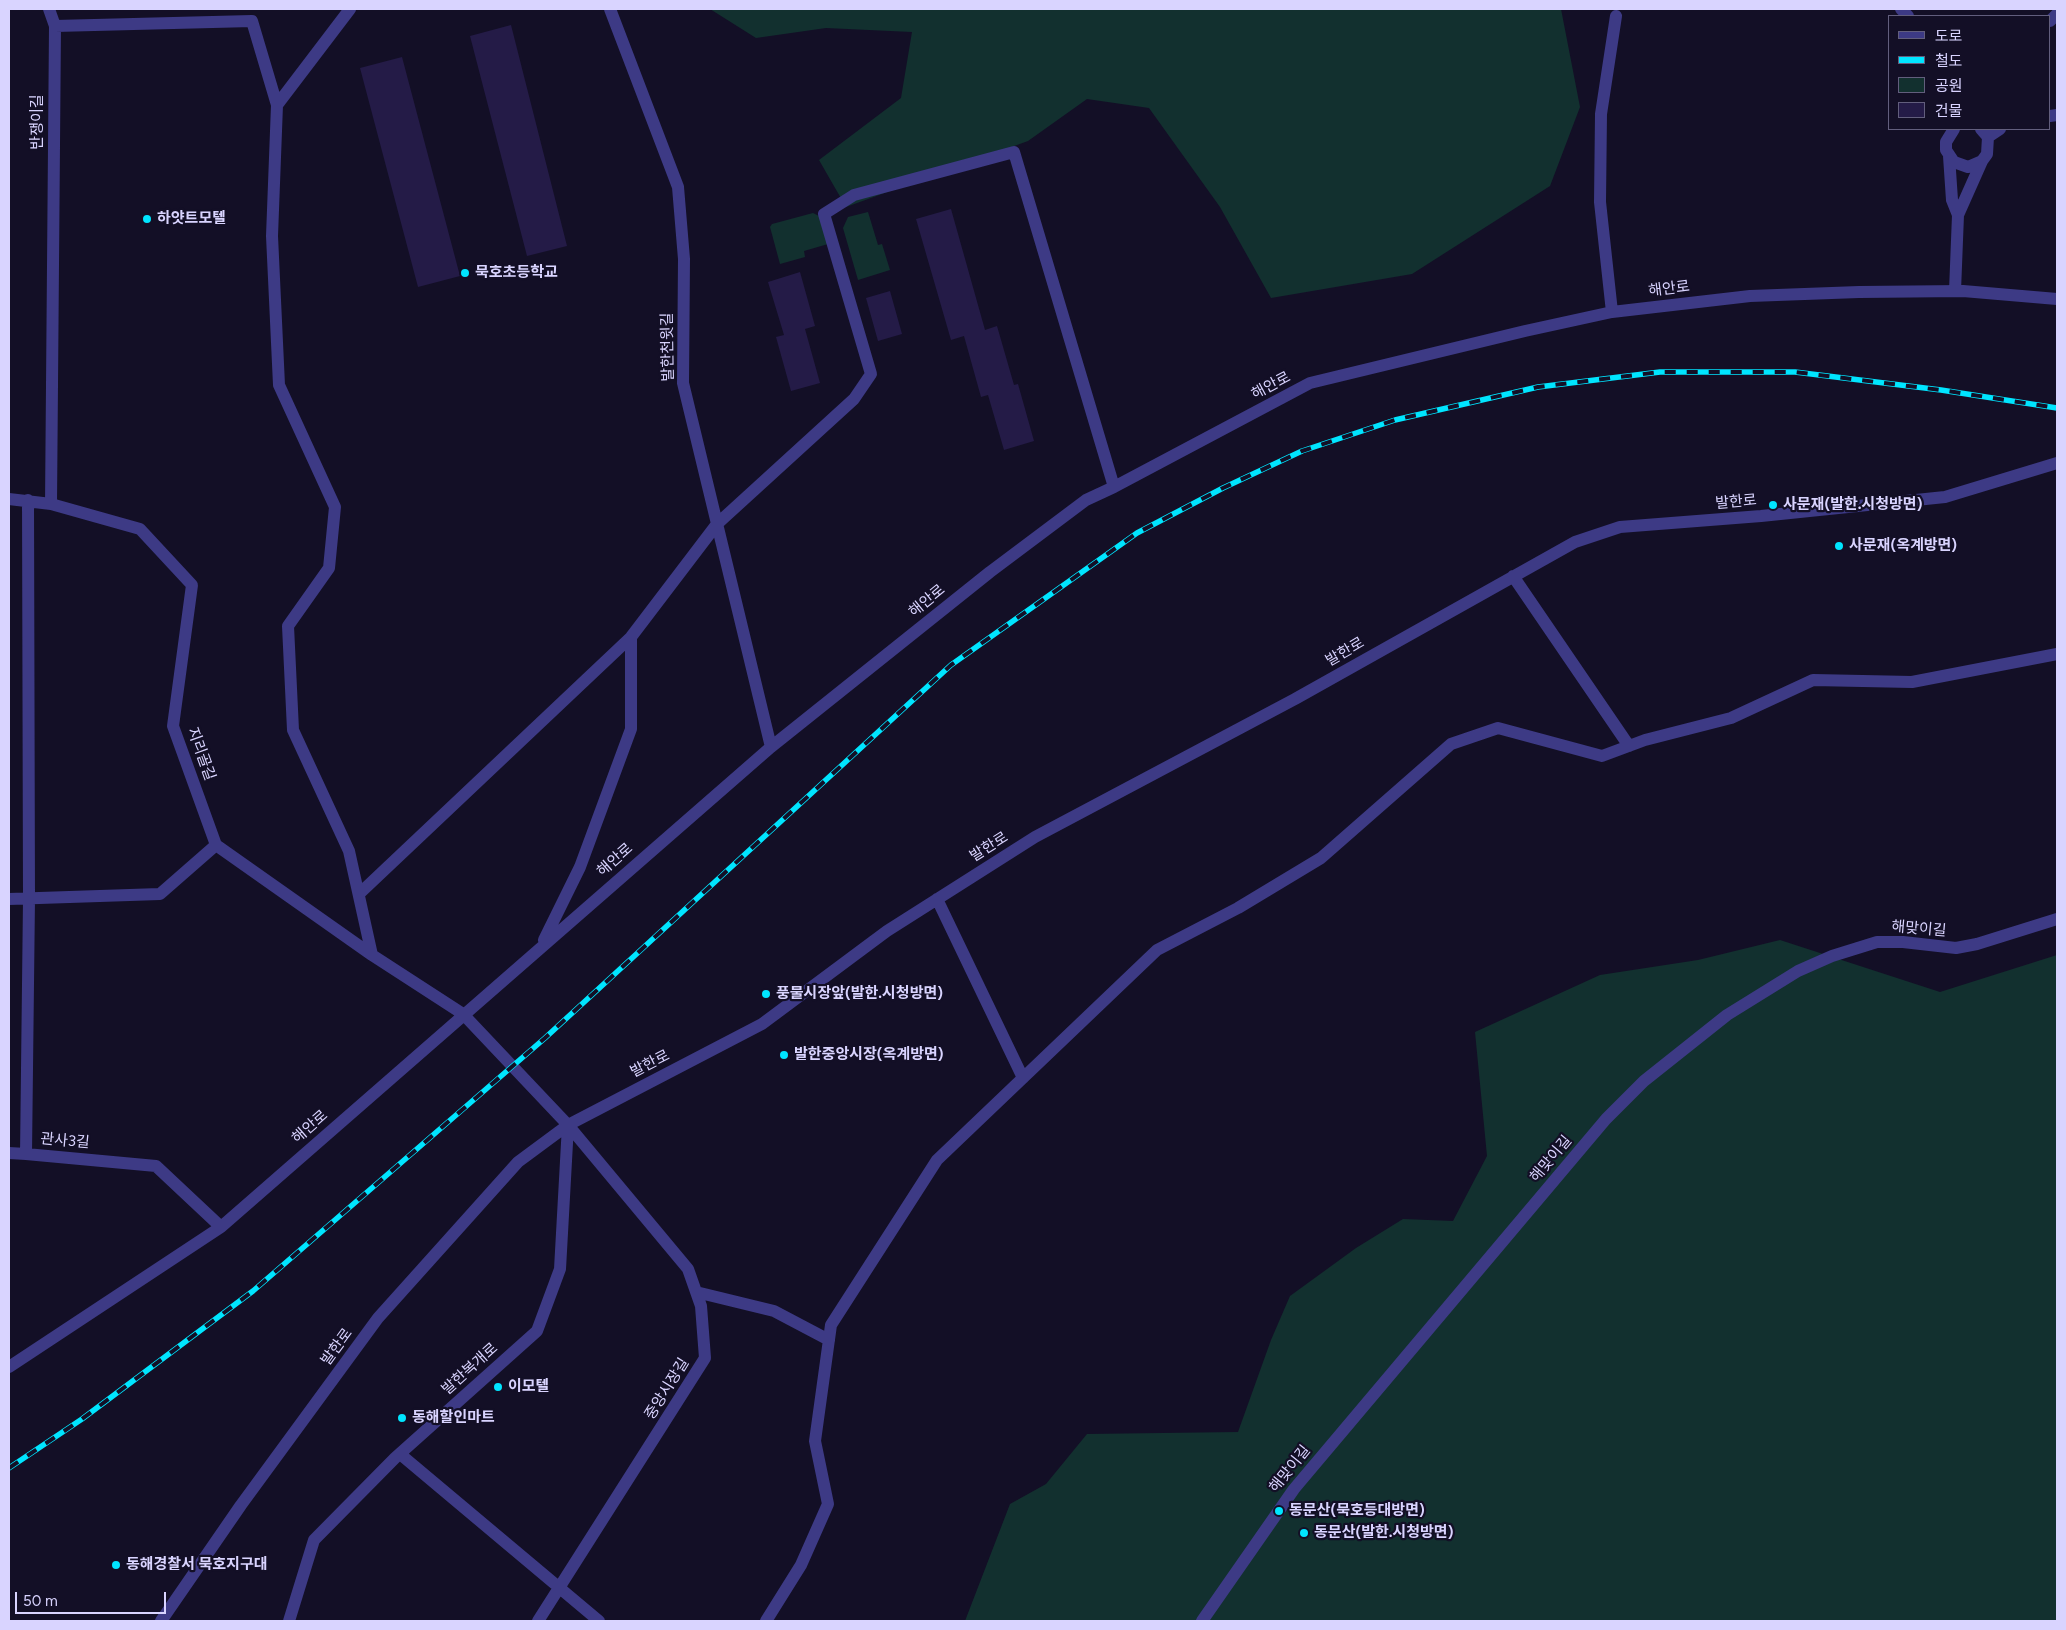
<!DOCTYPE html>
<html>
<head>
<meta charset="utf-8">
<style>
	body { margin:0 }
	#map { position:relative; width:2066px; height:1630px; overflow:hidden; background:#130f26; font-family:Figtree,"Noto Sans KR",sans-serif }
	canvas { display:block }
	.frame { position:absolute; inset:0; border:10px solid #d9d4ff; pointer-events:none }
	.legend { position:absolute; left:1888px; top:15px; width:162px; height:115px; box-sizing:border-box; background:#130f26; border:1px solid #625e7d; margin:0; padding:6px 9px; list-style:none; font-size:15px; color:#d9d4ff }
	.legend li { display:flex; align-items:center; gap:10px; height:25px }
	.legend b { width:25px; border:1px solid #625e7d }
	.scale { position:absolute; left:15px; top:1592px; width:151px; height:22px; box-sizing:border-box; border:2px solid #d9d4ff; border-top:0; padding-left:6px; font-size:15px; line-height:18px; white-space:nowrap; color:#d9d4ff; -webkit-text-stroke:4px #130f26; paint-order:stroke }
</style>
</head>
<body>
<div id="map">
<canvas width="2066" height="1630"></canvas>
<div class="frame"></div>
<ul class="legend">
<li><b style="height:6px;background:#3d3a85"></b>도로</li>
<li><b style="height:6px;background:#00e5ff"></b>철도</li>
<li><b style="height:14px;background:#12302f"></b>공원</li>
<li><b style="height:14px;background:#241b47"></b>건물</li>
</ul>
<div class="scale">50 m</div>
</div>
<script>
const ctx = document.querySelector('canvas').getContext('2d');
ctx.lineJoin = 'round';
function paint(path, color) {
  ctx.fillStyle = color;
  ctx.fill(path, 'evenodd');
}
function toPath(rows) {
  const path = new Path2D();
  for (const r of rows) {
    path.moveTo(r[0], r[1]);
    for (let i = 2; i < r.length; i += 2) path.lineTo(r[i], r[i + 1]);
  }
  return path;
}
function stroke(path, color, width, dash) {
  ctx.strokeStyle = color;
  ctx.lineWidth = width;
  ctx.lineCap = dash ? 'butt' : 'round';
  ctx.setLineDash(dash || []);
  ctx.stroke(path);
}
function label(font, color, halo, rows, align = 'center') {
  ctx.font = font + ' Figtree,"Noto Sans KR",sans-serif';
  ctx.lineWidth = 4.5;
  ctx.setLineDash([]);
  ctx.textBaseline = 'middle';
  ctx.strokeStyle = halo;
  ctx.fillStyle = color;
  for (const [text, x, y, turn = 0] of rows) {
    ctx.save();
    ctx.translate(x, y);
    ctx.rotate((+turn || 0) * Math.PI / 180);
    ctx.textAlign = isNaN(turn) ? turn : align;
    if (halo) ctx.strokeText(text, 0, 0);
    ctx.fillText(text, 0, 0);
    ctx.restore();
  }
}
const green = toPath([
	[710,9,1561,9,1580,107,1550,186,1412,274,1271,298,1220,207,1149,108,1087,99,1028,141,846,207,819,160,901,98,912,32,826,28,756,38],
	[868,212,878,245,882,244,890,270,858,280,843,228,848,217],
	[813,213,821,217,828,244,804,251,805,257,780,264,770,227,772,224],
	[1780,940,1940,992,2057,955,2057,1621,965,1621,1010,1504,1046,1484,1087,1434,1238,1432,1271,1340,1290,1296,1356,1248,1403,1219,1453,1221,1487,1156,1475,1032,1600,975,1698,960]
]);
const building = toPath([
	[511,25,567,246,527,256,470,36],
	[402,57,460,276,418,287,360,68],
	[951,209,985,330,997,326,1014,385,1018,384,1034,441,1004,450,988,395,981,397,964,336,951,340,916,219],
	[800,272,815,326,805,329,820,383,791,391,776,337,784,335,768,282],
	[890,291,902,334,878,341,866,298]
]);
const minor = toPath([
	[49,9,55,26],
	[350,9,277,105,272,236,279,385,335,507,329,568,288,626,293,730,349,851,372,955],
	[610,9,678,187,684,259,683,383,771,747],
	[1901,9,1908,16],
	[2050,21,2057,14],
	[2050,116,2057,115],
	[1954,129,1946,142,1946,150,1954,162,1968,167,1982,161,1987,154,1988,137,1981,129],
	[1988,137,2000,129],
	[1949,156,1952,200,1958,215],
	[1955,291,1958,215,1982,161],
	[1612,312,1600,202,1601,114,1616,16],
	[9,499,51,504,140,529,192,585,173,726,216,845,372,955,463,1014,568,1125,688,1269,701,1306,705,1358,538,1621],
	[28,500,29,899,26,1154,156,1166,221,1227],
	[51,504,55,26,252,21,277,105],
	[1513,576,1629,746],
	[359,894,631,637],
	[9,899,160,894,216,845],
	[937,899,1023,1078],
	[544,940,580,867,631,729,631,637,717,524,854,399,871,374,824,214,854,195,1014,152,1114,487],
	[9,1153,26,1154],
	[696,1292,774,1311,829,1340],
	[9,1367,221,1227,771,747,990,572,1086,500,1114,487,1310,383,1525,331,1612,312,1750,296,1859,292,1963,291,2057,299],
	[400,1454,599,1621],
	[161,1621,241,1505,378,1318,518,1162,568,1125,762,1024,887,931,1035,837,1295,699,1575,542,1620,527,1761,516,1945,497,2057,463],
	[289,1621,314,1540,395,1458,537,1331,560,1269,568,1125],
	[766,1621,801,1565,828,1504,815,1441,831,1325,937,1160,1157,950,1238,908,1321,858,1451,744,1498,728,1602,756,1645,740,1731,718,1813,680,1912,682,2057,654],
	[1202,1621,1294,1489,1606,1119,1644,1081,1727,1015,1798,971,1832,956,1877,942,1903,942,1956,948,1977,944,2057,919]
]);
const rail = toPath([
	[9,1468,82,1419,253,1291,545,1038,951,665,1137,533,1223,488,1302,451,1395,420,1538,387,1660,372,1795,372,1941,390,2057,408]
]);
const markers = [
	[147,219,5,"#00e5ff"],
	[465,273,5,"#00e5ff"],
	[1773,505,5,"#00e5ff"],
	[1839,546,5,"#00e5ff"],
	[766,994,5,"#00e5ff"],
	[784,1055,5,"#00e5ff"],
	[498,1387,5,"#00e5ff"],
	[402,1418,5,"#00e5ff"],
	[1279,1511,5,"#00e5ff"],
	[1304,1533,5,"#00e5ff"],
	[116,1565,5,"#00e5ff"]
];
const streetNames = [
	["반쟁이길",38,122,-90],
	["해안로",1669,289,-7],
	["발한천윗길",668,347,-91],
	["해안로",1271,386,-28],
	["발한로",1736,502,-5],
	["해안로",927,601,-39],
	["발한로",1345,652,-30],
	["지리골길",201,754,70],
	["발한로",989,847,-32],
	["해안로",615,860,-41],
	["해맞이길",1919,929,5],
	["발한로",650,1064,-27],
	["해안로",310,1127,-41],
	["관사3길",65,1141,5],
	["해맞이길",1551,1159,-50],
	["발한로",337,1347,-54],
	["발한복개로",470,1369,-42],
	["중앙시장길",667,1389,-58],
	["해맞이길",1290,1469,-51]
];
const poiNames = [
	["하얏트모텔",157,219],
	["묵호초등학교",475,273],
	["사문재(발한.시청방면)",1783,505],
	["사문재(옥계방면)",1849,546],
	["풍물시장앞(발한.시청방면)",776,994],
	["발한중앙시장(옥계방면)",794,1055],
	["이모텔",508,1387],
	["동해할인마트",412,1418],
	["동문산(묵호등대방면)",1289,1511],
	["동문산(발한.시청방면)",1314,1533],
	["동해경찰서 묵호지구대",126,1565]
];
paint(green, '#12302f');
paint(building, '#241b47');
stroke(minor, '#3d3a85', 12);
stroke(rail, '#00e5ff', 5.5);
stroke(rail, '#130f26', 4, [11]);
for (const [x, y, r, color] of markers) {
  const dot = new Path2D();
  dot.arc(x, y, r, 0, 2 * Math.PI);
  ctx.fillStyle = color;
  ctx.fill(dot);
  stroke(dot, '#130f26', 2);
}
label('15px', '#d9d4ff', '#130f26', streetNames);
label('bold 15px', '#d9d4ff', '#130f26', poiNames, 'left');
</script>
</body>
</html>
